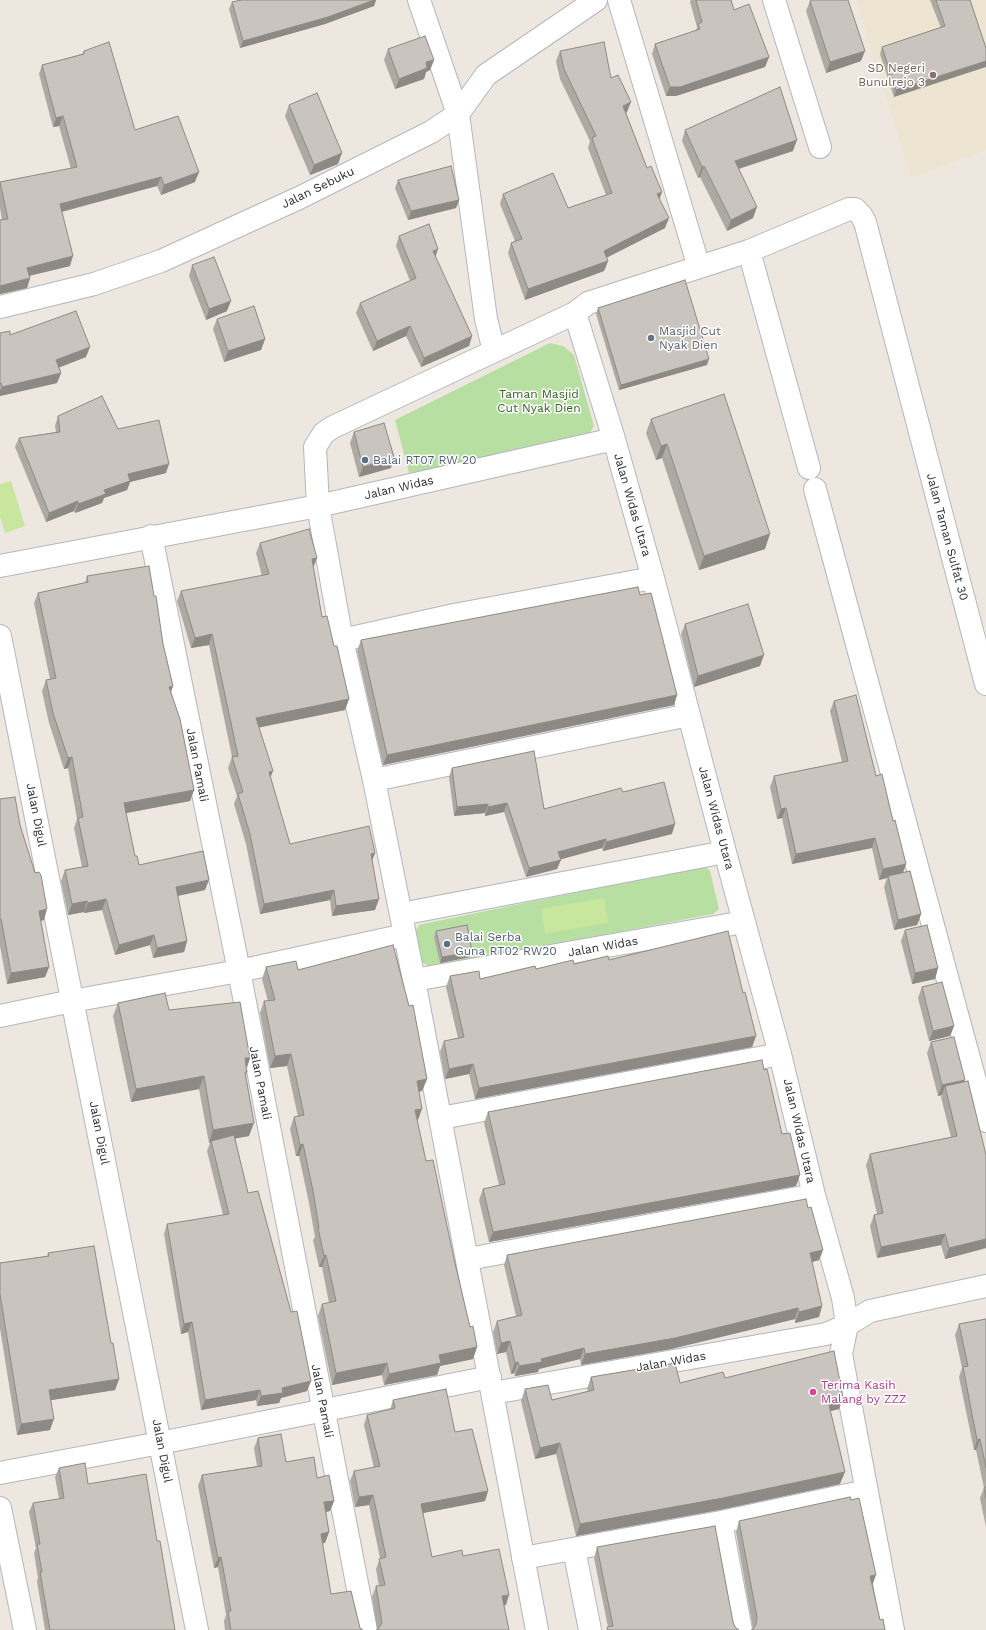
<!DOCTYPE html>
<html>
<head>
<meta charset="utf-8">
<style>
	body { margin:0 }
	canvas { display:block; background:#ede7e0 }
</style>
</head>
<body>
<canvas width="986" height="1630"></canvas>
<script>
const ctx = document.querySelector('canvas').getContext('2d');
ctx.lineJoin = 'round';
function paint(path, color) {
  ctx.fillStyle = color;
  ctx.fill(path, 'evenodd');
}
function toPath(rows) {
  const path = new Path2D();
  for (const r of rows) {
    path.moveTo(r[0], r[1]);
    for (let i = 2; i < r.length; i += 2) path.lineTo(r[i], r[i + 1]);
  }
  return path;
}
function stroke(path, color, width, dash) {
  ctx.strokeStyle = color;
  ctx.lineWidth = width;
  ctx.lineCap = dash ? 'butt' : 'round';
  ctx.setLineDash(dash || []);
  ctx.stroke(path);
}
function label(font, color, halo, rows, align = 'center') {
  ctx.font = font + ' "Work Sans",sans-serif';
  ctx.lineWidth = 3;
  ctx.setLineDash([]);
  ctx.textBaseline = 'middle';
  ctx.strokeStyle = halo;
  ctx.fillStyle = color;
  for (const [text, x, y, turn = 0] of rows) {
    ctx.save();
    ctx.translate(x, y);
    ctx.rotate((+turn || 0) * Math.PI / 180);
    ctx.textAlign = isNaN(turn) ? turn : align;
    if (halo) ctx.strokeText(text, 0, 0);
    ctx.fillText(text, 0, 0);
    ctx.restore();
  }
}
const education = toPath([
	[856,0,986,0,986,150,911,178]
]);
const green = toPath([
	[550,343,563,346,574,355,594,426,589,434,579,441,409,473,395,420],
	[700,867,706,867,710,871,719,909,713,914,434,967,428,966,421,961,416,930,419,925,423,924]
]);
const pitch = toPath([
	[11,481,25,526,5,533,0,517,0,484],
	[604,898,608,923,545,934,541,909]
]);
const street = toPath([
	[419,0,458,114,486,319,494,351],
	[619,0,698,264],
	[774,0,820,147],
	[749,251,809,468],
	[0,307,94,284,161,261,299,198,431,132,458,114,486,75,596,0],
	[575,313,614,439,653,578,725,852,780,1054,814,1195,843,1298,847,1325,841,1354,893,1630],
	[815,489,986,1121],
	[151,536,239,971,366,1630],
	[0,566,318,506,614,439],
	[0,636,197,1630],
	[342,640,454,615,653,578],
	[374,780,689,715],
	[401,914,725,852],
	[414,980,744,922],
	[0,1016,72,1001,239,971,405,935],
	[441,1118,780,1054],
	[468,1259,814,1195],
	[493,1393,826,1334,847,1325,870,1311,986,1286],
	[0,1473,160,1443,490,1377],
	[0,1508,25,1630],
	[721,1522,741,1630],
	[574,1549,590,1630],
	[523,1558,721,1522,866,1491],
	[537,1630,414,980,374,780,342,640,318,506,315,447,324,433,333,427,575,313,588,303,749,251,849,209,855,209,861,215,865,222,986,684]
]);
const wall = toPath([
	[241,0,376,0,374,6,325,24,240,48,229,9,232,2],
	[691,0,731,0,734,10,769,57,765,67,676,96,666,96,652,54,655,44,696,31,697,27,690,2],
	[930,0,970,0,894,97,880,54,882,47,941,28],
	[810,1,861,61,826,73,806,11],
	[388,49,434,60,430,70,426,72,424,79,395,89,384,60],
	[84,51,135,130,195,182,161,195,157,186,62,212,70,266,29,276,30,278,27,288,0,294,0,220,2,220,0,208,0,182,71,169,59,126,53,127,39,74,42,65,82,54],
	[560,51,611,78,627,112,626,113,647,168,662,192,659,199,665,228,606,258,608,261,604,271,525,300,508,253,511,243,515,241,500,204,503,194,568,208,606,195,588,148,590,141,560,79,556,61],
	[289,105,338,164,310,175,285,116],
	[685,130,793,151,739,169,753,218,727,231,700,177,698,178,682,141],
	[398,180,459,200,456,208,408,220,395,188],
	[399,236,435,257,472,336,469,346,421,367,406,336,373,351,356,313,360,303,410,281,396,246],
	[192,265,227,311,206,320,189,276],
	[598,308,707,365,619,390,596,314],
	[217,319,265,339,261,350,224,362,213,329],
	[0,333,10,335,86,357,59,367,61,373,57,383,0,396],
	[58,416,118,429,166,473,130,482,127,490,104,498,102,503,75,513,74,511,46,522,15,447,19,438,56,432,55,426],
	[651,419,765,549,699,570,662,458,656,460,646,433],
	[354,432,391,468,359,477,350,443],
	[260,543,317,558,313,568,322,617,334,646,349,699,345,710,259,727,270,777,290,844,375,853,372,861,375,910,332,916,330,900,260,914,246,844,234,804,237,796,228,768,232,757,209,645,191,648,177,601,181,591,262,576,256,553],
	[87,576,154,596,163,644,173,686,171,692,194,790,190,801,126,813,135,856,139,865,205,890,178,896,187,941,184,952,153,958,150,945,115,955,102,910,84,913,84,912,68,915,61,881,65,870,82,867,74,828,77,819,68,768,64,769,49,723,42,691,46,680,50,679,34,603,38,593,85,583],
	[640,595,677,695,674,705,383,765,357,651,361,640],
	[685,624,760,666,694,687,681,634],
	[834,701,876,776,893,821,906,864,903,873,921,914,917,925,894,930,884,887,887,878,879,880,872,848,792,864,782,818,777,819,770,787,774,776,842,762,830,711],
	[452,768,544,809,623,792,672,834,603,851,602,848,560,859,557,869,526,877,504,812,485,816,485,813,454,816,449,777],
	[0,799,20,825,44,920,41,921,49,967,45,977,7,984,0,946],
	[905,930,938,968,935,979,912,984,901,941],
	[436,931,470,957,440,963,434,937],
	[609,960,743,993,756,1036,752,1047,475,1099,469,1074,445,1079,440,1052,444,1041,458,1038,446,987,450,976,480,979,536,969],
	[266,967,298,970,427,1079,422,1091,419,1092,418,1120,417,1120,426,1161,454,1259,470,1327,477,1347,473,1359,440,1366,437,1375,384,1385,382,1375,332,1385,318,1316,322,1304,329,1303,322,1267,319,1267,313,1240,315,1237,309,1203,299,1156,296,1156,290,1129,294,1117,298,1117,287,1066,270,1068,260,1013,264,1001,268,1001,262,979],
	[922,987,954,1026,950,1036,929,1041,918,998],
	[118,1003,250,1058,247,1068,246,1076,249,1136,235,1138,248,1193,291,1312,311,1381,307,1391,281,1398,279,1403,257,1406,256,1400,201,1410,188,1332,181,1334,164,1234,167,1224,223,1215,207,1151,210,1143,209,1143,199,1089,131,1102,113,1016],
	[931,1042,965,1080,964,1082,986,1155,986,1248,945,1259,941,1245,877,1258,870,1226,874,1215,877,1214,866,1165,870,1154,951,1137,941,1097,942,1095,938,1096,927,1053],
	[488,1112,782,1134,796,1186,489,1242,479,1200,483,1189,499,1185,484,1123],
	[808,1208,823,1250,819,1260,812,1262,822,1306,819,1317,795,1323,795,1319,671,1349,581,1365,580,1359,539,1369,538,1372,515,1376,514,1373,511,1374,506,1352,497,1354,493,1332,497,1321,516,1316,504,1265,507,1255],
	[48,1253,111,1343,119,1379,115,1390,51,1400,50,1430,17,1435,0,1328,0,1263,47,1256],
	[986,1319,986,1527,980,1498,984,1488,976,1450,974,1450,959,1377,962,1368,955,1335,959,1324],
	[591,1377,680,1383,725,1378,843,1397,839,1409,830,1411,840,1484,719,1510,576,1536,556,1454,535,1459,521,1401,525,1389,552,1400,588,1391,587,1389],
	[393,1400,455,1432,488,1491,485,1501,423,1513,432,1557,463,1556,506,1605,377,1629,372,1597,376,1586,379,1586,376,1569,380,1558,369,1505,355,1507,350,1481,354,1471,374,1468,364,1425,367,1415,390,1410],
	[258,1438,286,1462,317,1478,334,1501,330,1511,326,1512,329,1532,325,1543,322,1543,331,1594,360,1628,363,1630,225,1630,224,1621,226,1615,218,1567,214,1568,198,1486,202,1475,257,1466,254,1448],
	[59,1468,88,1484,157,1541,175,1630,45,1630,37,1581,38,1578,34,1553,36,1548,29,1512,33,1503,59,1499,55,1477],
	[739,1521,872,1586,880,1620,885,1630,753,1629,736,1532],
	[597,1547,733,1622,735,1627,739,1630,606,1630,608,1627,594,1558]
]);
const shadedWall = toPath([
	[374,0,376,0,374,6,325,24,240,48,243,41],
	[865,51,861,61,826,73,830,62],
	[769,57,765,67,676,96,666,96,670,87],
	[434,60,430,70,426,72,424,79,395,89,399,79,426,62],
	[986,61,986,67,894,97,896,90],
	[631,102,627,112,620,116,623,106],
	[63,116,59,126,53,127,56,118],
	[797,140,793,151,731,171,735,161],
	[342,153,338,164,310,175,314,165],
	[704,166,700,177,698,178,702,167],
	[199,172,195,182,161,195,164,185],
	[161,177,157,186,56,213,60,204],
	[662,192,658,203,657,194],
	[459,200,456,208,408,220,411,211],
	[757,207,753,218,727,231,731,220],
	[669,218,665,228,600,261,604,251],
	[438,249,435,258,433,251],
	[73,256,70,266,24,277,27,268],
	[608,261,604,271,525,300,528,289],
	[30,278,27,288,0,294,0,286],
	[231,301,227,311,206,320,209,309],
	[410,326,406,336,373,351,377,341],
	[472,336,469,346,421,367,424,358],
	[265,339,261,350,224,362,228,351],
	[90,347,86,357,53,370,56,360],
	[709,359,707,365,619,390,621,385],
	[61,373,57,383,0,396,0,391,2,387],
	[667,444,662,458,656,460,661,446],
	[394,457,391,468,359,477,363,467],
	[169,464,166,473,130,482,127,490,104,498,102,503,75,513,78,504,104,490,128,474],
	[78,501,74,511,46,522,49,513],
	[770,534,765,549,699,570,704,556],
	[317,558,313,568,312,559],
	[212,634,209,645,191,648,195,638],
	[764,655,760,666,694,687,698,676],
	[173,686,169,697,169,687],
	[677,695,674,705,383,765,387,755],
	[349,699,345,710,252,729,256,718],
	[72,757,68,768,64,769,68,758],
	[273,771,269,781,269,772],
	[194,790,190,801,121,814,124,803],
	[507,803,504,812,485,816,488,807],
	[488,804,485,813,454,816,457,807],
	[786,808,782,818,777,819,781,809],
	[675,824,672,834,603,851,606,842],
	[875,838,872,848,792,864,796,854],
	[606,839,602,848,555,861,558,852],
	[375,853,371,863,371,854],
	[561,860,557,869,526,877,529,868],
	[906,864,902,875,888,876,887,878,879,880,883,869],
	[209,880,205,890,172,897,176,887],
	[334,890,330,900,260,914,264,904],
	[106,899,102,910,84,913,88,903],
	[379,899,375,910,332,916,336,906],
	[87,901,84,912,68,915,72,904],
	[47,909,44,920,35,922,39,911],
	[921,914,917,925,894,930,898,920],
	[154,935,150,945,115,955,119,945],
	[187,941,184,952,153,958,157,948],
	[472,952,470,957,440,963,442,957],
	[49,967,45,977,7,984,11,973],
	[938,968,935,979,912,984,915,973],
	[954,1026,950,1036,929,1041,933,1031],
	[756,1036,752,1047,475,1099,479,1088],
	[291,1054,287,1066,270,1068,275,1056],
	[245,1058,250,1058,245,1071],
	[473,1064,469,1074,445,1079,449,1069],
	[204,1076,199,1089,131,1102,136,1089],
	[427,1079,422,1091,412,1093,417,1081],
	[965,1080,961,1091,945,1086,942,1095,938,1096,942,1085],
	[422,1109,418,1120,411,1122,415,1110],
	[254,1123,249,1136,212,1143,211,1141,210,1143,209,1143,213,1130],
	[303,1144,299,1156,296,1156,300,1145],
	[800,1175,796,1186,489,1242,493,1232],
	[945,1234,941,1245,877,1258,881,1247],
	[986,1239,986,1248,945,1259,949,1248],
	[823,1250,819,1260,806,1264,810,1253],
	[326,1255,322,1267,319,1267,324,1256],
	[822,1306,819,1317,795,1323,799,1312],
	[798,1308,795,1319,671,1349,581,1365,585,1354],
	[192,1322,188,1332,181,1334,184,1324],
	[510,1341,506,1352,497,1354,501,1343],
	[477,1347,473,1359,440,1366,437,1375,384,1385,389,1374,439,1355],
	[584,1348,580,1359,539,1369,538,1372,515,1376,519,1366,541,1359],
	[518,1362,514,1373,511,1374,515,1363],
	[387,1363,382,1375,332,1385,336,1373],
	[119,1379,115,1390,46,1401,49,1390],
	[311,1381,307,1391,281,1398,279,1403,257,1406,261,1396,282,1388],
	[260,1390,256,1400,201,1410,205,1400],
	[843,1397,839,1409,823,1413,828,1401],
	[54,1419,50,1430,17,1435,21,1424],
	[980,1439,976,1450,974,1450,977,1440],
	[560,1443,556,1454,535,1459,540,1448],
	[845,1472,840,1484,719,1510,576,1536,580,1524],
	[488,1491,485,1501,418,1514,421,1504],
	[373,1495,369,1505,355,1507,359,1497],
	[334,1501,330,1511,320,1513,324,1502],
	[329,1532,325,1543,317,1544,321,1534],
	[221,1557,218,1567,214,1568,218,1558],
	[876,1575,872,1586,870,1576],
	[509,1595,506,1605,498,1607,502,1596]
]);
const building = toPath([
	[241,0,374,0,328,17,243,41,232,2,241,0],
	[696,0,731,0,734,10,749,4,769,57,680,87,670,87,655,44,700,29,698,24,702,22,696,0],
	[812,0,848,0,865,51,830,62,810,1,812,0],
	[936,0,970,0,986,48,986,61,896,90,882,47,945,26,936,0],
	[425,36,434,60,426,62,427,68,399,79,388,49,425,36],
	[109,42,135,130,178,116,199,172,164,185,161,177,60,204,73,256,27,268,30,278,0,286,0,220,8,219,0,182,77,167,63,116,56,118,42,65,84,54,84,51,109,42],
	[604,42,611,78,618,75,631,102,623,106,647,168,651,166,662,192,657,194,669,218,604,251,608,261,528,289,511,243,522,239,503,194,553,173,568,208,612,193,592,138,596,136,564,69,560,51,604,42],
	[780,87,797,140,735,161,757,207,731,220,704,166,702,167,685,130,780,87],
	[317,93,342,153,314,165,289,105,317,93],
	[451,166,459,200,411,211,398,180,451,166],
	[429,224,438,249,433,251,472,336,424,358,410,326,377,341,360,303,416,278,399,236,429,224],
	[214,257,231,301,209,309,192,265,214,257],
	[685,280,709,359,621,385,598,308,685,280],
	[254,306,265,339,228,351,217,319,254,306],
	[76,311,90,347,56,360,61,373,2,387,1,383,0,384,0,333,10,331,10,335,76,311],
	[724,394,770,534,704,556,667,444,661,446,651,419,724,394],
	[102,396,118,429,159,420,169,464,128,474,130,481,104,490,106,494,78,504,78,501,49,513,19,438,60,432,58,416,102,396],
	[384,423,394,457,363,467,354,432,384,423],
	[309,529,317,558,312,559,322,617,327,616,334,646,337,646,349,699,256,718,273,771,269,772,290,844,369,826,375,853,371,854,379,899,336,906,334,890,264,904,250,834,238,794,243,792,232,757,238,756,212,634,195,638,181,591,269,574,260,543,309,529],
	[149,566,154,596,156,596,163,644,173,686,169,687,180,719,194,790,124,803,135,856,137,856,139,865,203,851,209,880,176,887,187,941,157,948,154,935,119,945,106,899,88,903,87,901,72,904,65,870,88,866,78,818,83,817,72,757,68,758,53,713,46,680,56,678,38,593,88,582,87,576,149,566],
	[638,587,640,595,651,593,677,695,387,755,361,640,638,587],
	[748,604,764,655,698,676,685,624,748,604],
	[856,695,876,776,882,774,893,821,895,820,906,864,883,869,875,838,796,854,786,808,781,809,774,776,848,761,834,701,856,695],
	[534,751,544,809,621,788,623,792,664,782,675,824,606,842,606,839,558,852,561,860,529,868,507,803,488,807,488,804,457,807,452,768,534,751],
	[15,797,20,825,35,873,39,872,41,875,47,909,39,911,49,967,11,973,1,919,0,919,0,799,15,797],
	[910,871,921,914,898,920,888,876,910,871],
	[467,925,472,952,442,957,436,931,467,925],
	[927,925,938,968,915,973,905,930,927,925],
	[728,931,743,993,745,992,756,1036,479,1088,473,1064,449,1069,444,1041,464,1037,450,976,479,971,480,979,535,966,536,969,573,960,574,964,608,956,609,960,728,931],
	[393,945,409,1006,413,1005,427,1079,417,1081,422,1109,415,1110,426,1161,433,1160,454,1259,470,1327,473,1326,477,1347,439,1355,441,1363,389,1374,387,1363,336,1373,322,1304,336,1301,326,1255,324,1256,318,1228,319,1228,313,1191,303,1144,300,1145,294,1117,304,1115,291,1054,275,1056,264,1001,275,1000,266,967,296,961,298,970,393,945],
	[942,982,954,1026,933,1031,922,987,942,982],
	[165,993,169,1010,240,1002,250,1058,245,1058,247,1072,245,1072,254,1123,213,1130,204,1076,136,1089,118,1003,165,993],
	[954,1037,965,1080,942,1085,931,1042,954,1037],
	[762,1060,764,1070,767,1069,782,1134,790,1133,800,1175,493,1232,483,1189,505,1184,488,1112,762,1060],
	[968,1081,986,1155,986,1239,949,1248,945,1234,881,1247,874,1215,883,1213,870,1154,957,1136,945,1086,968,1081],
	[234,1135,248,1193,258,1191,291,1312,297,1311,311,1381,282,1388,283,1393,261,1396,260,1390,205,1400,192,1322,184,1324,167,1224,229,1214,211,1141,234,1135],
	[806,1199,808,1208,811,1207,823,1250,810,1253,822,1306,799,1312,798,1308,675,1338,585,1354,584,1348,541,1359,542,1362,519,1366,518,1362,515,1363,510,1341,501,1343,497,1321,522,1315,507,1255,806,1199],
	[94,1246,111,1343,113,1343,119,1379,49,1390,54,1419,21,1424,0,1294,0,1263,49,1256,48,1253,94,1246],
	[986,1319,986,1468,980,1439,977,1440,963,1367,968,1366,959,1324,986,1319],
	[834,1351,843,1397,828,1401,845,1472,723,1498,580,1524,560,1443,540,1448,525,1389,548,1385,552,1400,594,1390,591,1377,675,1363,680,1383,723,1372,725,1378,834,1351],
	[446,1389,455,1432,472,1429,488,1491,421,1504,432,1557,462,1550,463,1556,499,1549,509,1595,502,1596,509,1630,376,1630,378,1629,382,1623,376,1586,385,1585,379,1559,386,1557,373,1495,359,1497,354,1471,380,1466,367,1415,395,1408,393,1400,446,1389],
	[281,1434,286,1462,314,1457,317,1478,329,1475,334,1501,324,1502,329,1532,321,1534,331,1594,351,1591,360,1628,363,1630,231,1630,228,1611,231,1611,221,1557,218,1558,202,1475,262,1466,258,1438,281,1434],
	[85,1463,88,1484,146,1474,157,1541,160,1541,175,1630,50,1630,40,1572,42,1572,37,1544,40,1544,33,1503,64,1498,59,1468,85,1463],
	[986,1487,986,1498,984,1488,986,1487],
	[850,1497,851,1500,859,1498,876,1575,870,1576,880,1620,883,1619,885,1630,751,1630,753,1629,756,1624,757,1617,739,1521,850,1497],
	[715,1526,733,1622,735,1627,739,1630,608,1630,607,1627,613,1626,597,1547,715,1526]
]);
const markers = [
	[933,75,4,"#8d6e63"],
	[651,338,4,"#6b7280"],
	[365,460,4,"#5c6f8a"],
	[447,944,4,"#5c6f8a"],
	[813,1392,4,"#d1479c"]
];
const educationNames = [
	["SD Negeri",925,68],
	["Bunulrejo 3",925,82]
];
const streetNames = [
	["Jalan Sebuku",318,188,-26],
	["Jalan Widas",399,488,-13],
	["Jalan Widas Utara",632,505,74],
	["Jalan Taman Sulfat 30",947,537,75],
	["Jalan Pamali",197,765,79],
	["Jalan Digul",36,815,79],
	["Jalan Widas Utara",716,818,75],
	["Jalan Widas",603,947,-10],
	["Jalan Pamali",260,1083,79],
	["Jalan Widas Utara",799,1131,77],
	["Jalan Digul",99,1133,79],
	["Jalan Widas",671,1362,-10],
	["Jalan Pamali",322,1401,79],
	["Jalan Digul",162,1451,79]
];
const worshipNames = [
	["Masjid Cut",659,331],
	["Nyak Dien",659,345]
];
const parkNames = [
	["Taman Masjid",539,394],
	["Cut Nyak Dien",539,408]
];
const serviceNames = [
	["Balai RT07 RW 20",373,460],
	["Balai Serba",455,937],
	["Guna RT02 RW20",455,951]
];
const hotelNames = [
	["Terima Kasih",821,1385],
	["Malang by ZZZ",821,1399]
];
paint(education, '#ede4d1');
paint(green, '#b7dfa1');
paint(pitch, '#c8e69d');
stroke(street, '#b3b6bf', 24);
stroke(street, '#fff', 22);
paint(wall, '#ada9a3');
paint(shadedWall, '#8d8a85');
paint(building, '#c9c5be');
stroke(building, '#8d8a85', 1);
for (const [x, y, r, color] of markers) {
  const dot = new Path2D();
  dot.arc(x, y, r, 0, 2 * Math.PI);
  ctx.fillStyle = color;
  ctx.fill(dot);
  stroke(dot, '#fff', 1.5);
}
label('12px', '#785e54', '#fff', educationNames, 'right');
label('12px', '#2d2d2d', '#fff', streetNames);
label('12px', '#5b616d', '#fff', worshipNames, 'left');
label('12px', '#306620', '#fff', parkNames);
label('12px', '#4e5e75', '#fff', serviceNames, 'left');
label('12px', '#b23c85', '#fff', hotelNames, 'left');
</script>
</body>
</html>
